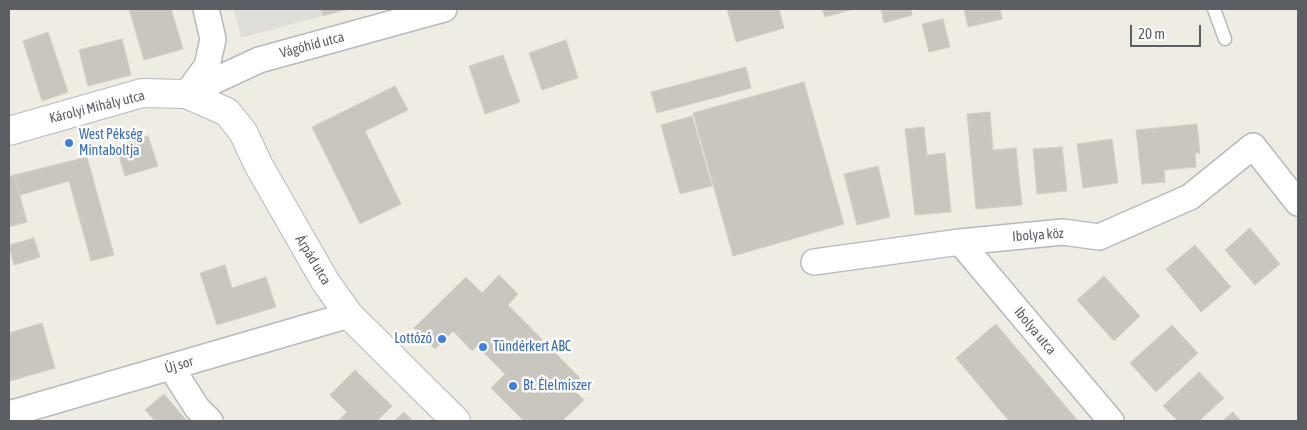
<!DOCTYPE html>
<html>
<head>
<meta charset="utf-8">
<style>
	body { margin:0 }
	#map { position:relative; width:1307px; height:430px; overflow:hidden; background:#eeece3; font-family:"Asap Condensed",sans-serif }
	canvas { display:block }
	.frame { position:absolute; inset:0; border:10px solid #5b5f64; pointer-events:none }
	.scale { position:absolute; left:1130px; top:25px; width:71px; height:22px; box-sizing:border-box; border:2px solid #5b5f64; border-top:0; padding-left:6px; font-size:15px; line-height:18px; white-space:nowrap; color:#5b5f64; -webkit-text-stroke:4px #fff; paint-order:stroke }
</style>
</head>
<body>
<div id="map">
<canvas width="1307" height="430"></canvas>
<div class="frame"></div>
<div class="scale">20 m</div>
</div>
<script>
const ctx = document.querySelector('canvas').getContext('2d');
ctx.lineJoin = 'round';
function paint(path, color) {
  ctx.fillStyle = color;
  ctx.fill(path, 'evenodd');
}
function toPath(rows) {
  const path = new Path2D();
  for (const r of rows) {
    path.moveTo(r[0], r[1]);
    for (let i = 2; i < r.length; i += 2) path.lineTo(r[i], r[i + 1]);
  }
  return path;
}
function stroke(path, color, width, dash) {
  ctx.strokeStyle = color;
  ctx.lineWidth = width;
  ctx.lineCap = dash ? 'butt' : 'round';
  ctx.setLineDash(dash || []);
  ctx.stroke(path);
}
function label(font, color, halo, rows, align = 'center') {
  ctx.font = font + ' "Asap Condensed",sans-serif';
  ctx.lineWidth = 5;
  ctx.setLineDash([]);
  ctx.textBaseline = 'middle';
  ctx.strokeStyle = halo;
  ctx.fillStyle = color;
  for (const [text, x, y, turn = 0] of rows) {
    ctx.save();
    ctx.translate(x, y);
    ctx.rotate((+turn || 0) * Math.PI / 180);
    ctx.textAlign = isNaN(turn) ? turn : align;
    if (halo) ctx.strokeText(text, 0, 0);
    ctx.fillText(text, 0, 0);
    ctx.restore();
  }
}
const industrial = toPath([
	[234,9,348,9,241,38]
]);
const building = toPath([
	[129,9,171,9,183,49,144,60,129,9],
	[321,9,348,9,323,16,321,9],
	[727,9,779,9,784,28,736,42,727,9],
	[822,9,854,9,825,17,822,9],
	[881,9,911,9,912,15,884,23,881,9],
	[964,9,1000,9,1002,19,968,27,964,9],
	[943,19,950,47,929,52,922,24,943,19],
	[48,32,68,92,42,101,23,41,48,32],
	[122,39,131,75,88,86,79,50,122,39],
	[566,40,578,78,542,90,529,53,566,40],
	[503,55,520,102,485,114,469,66,503,55],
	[746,67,751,88,657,113,651,92,746,67],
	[804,82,844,224,733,256,693,113,804,82],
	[395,86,408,110,365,131,401,204,360,224,312,127,395,86],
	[990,112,993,150,1016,148,1022,205,976,209,967,114,990,112],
	[692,116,712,186,680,194,661,125,692,116],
	[1197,124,1200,153,1195,153,1196,167,1164,170,1165,182,1142,184,1136,130,1197,124],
	[924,127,927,155,945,153,951,212,915,215,905,129,924,127],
	[148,136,158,166,125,176,116,146,148,136],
	[1112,139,1118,183,1083,188,1077,144,1112,139],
	[1062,147,1067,191,1037,194,1033,149,1062,147],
	[87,157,114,255,91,261,69,181,20,195,14,175,87,157],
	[878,166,890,217,857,225,844,174,878,166],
	[14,175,27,222,9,227,9,177,14,175],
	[1250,228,1280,264,1255,285,1225,250,1250,228],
	[34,238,40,257,14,265,9,245,34,238],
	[1195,245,1231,287,1201,312,1166,269,1195,245],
	[225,265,232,288,266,277,276,307,217,325,200,273,225,265],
	[499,275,518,294,508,305,580,378,571,387,584,400,562,421,524,421,491,388,505,374,477,346,472,351,453,331,435,349,414,328,466,277,482,293,499,275],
	[1104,276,1140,316,1114,341,1077,300,1104,276],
	[42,323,55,368,10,381,9,376,9,333,42,323],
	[996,324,1078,421,1009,421,956,358,996,324],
	[1172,325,1198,353,1156,392,1130,363,1172,325],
	[355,370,392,406,377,421,338,421,347,412,330,395,355,370],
	[1199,372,1224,398,1199,421,1178,421,1163,406,1199,372],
	[164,394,187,421,155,421,145,410,164,394],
	[404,412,413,421,394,421,404,412],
	[1233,412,1241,421,1222,421,1233,412]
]);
const lane = toPath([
	[1214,9,1225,39]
]);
const street = toPath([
	[188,92,207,66,213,39,206,9],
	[186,94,259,60,444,9],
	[960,242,1111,421],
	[814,262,960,242,1063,232,1099,237,1190,197,1253,146,1298,203],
	[171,367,197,408,210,421],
	[9,414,349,315]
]);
const secondary = toPath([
	[9,131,142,93,186,94,227,112,243,132,259,166,325,281,349,315,456,421]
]);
const markers = [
	[69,143,5,"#3f7fe0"],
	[442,339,5,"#3f7fe0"],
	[483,347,5,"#3f7fe0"],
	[513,386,5,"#3f7fe0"]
];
const streetNames = [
	["Vágóhíd utca",312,45,-15],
	["Károlyi Mihály utca",97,107,-14],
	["Ibolya köz",1038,235,-4],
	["Árpád utca",313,260,59],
	["Ibolya utca",1035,331,50],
	["Új sor",179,365,-16]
];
const shopNames = [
	["West Pékség",79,135],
	["Mintaboltja",79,151],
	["Lottózó",432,339,"right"],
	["Tündérkert ABC",493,347],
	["Bt. Élelmiszer",523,386]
];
paint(industrial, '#dfded8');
paint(building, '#c9c6c0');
stroke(building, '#d3cfc1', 1);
stroke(lane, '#b6b9bd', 15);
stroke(street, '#b6b9bd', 28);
stroke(secondary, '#b7b9c0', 30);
stroke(lane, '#fff', 12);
stroke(street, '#fff', 25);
stroke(secondary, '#fff', 28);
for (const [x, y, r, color] of markers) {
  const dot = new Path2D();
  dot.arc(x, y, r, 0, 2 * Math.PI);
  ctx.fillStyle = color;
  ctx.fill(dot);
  stroke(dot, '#fff', 2);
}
label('14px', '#5b5f64', '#fff', streetNames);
label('14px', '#366cbe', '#fff', shopNames, 'left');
</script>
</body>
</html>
